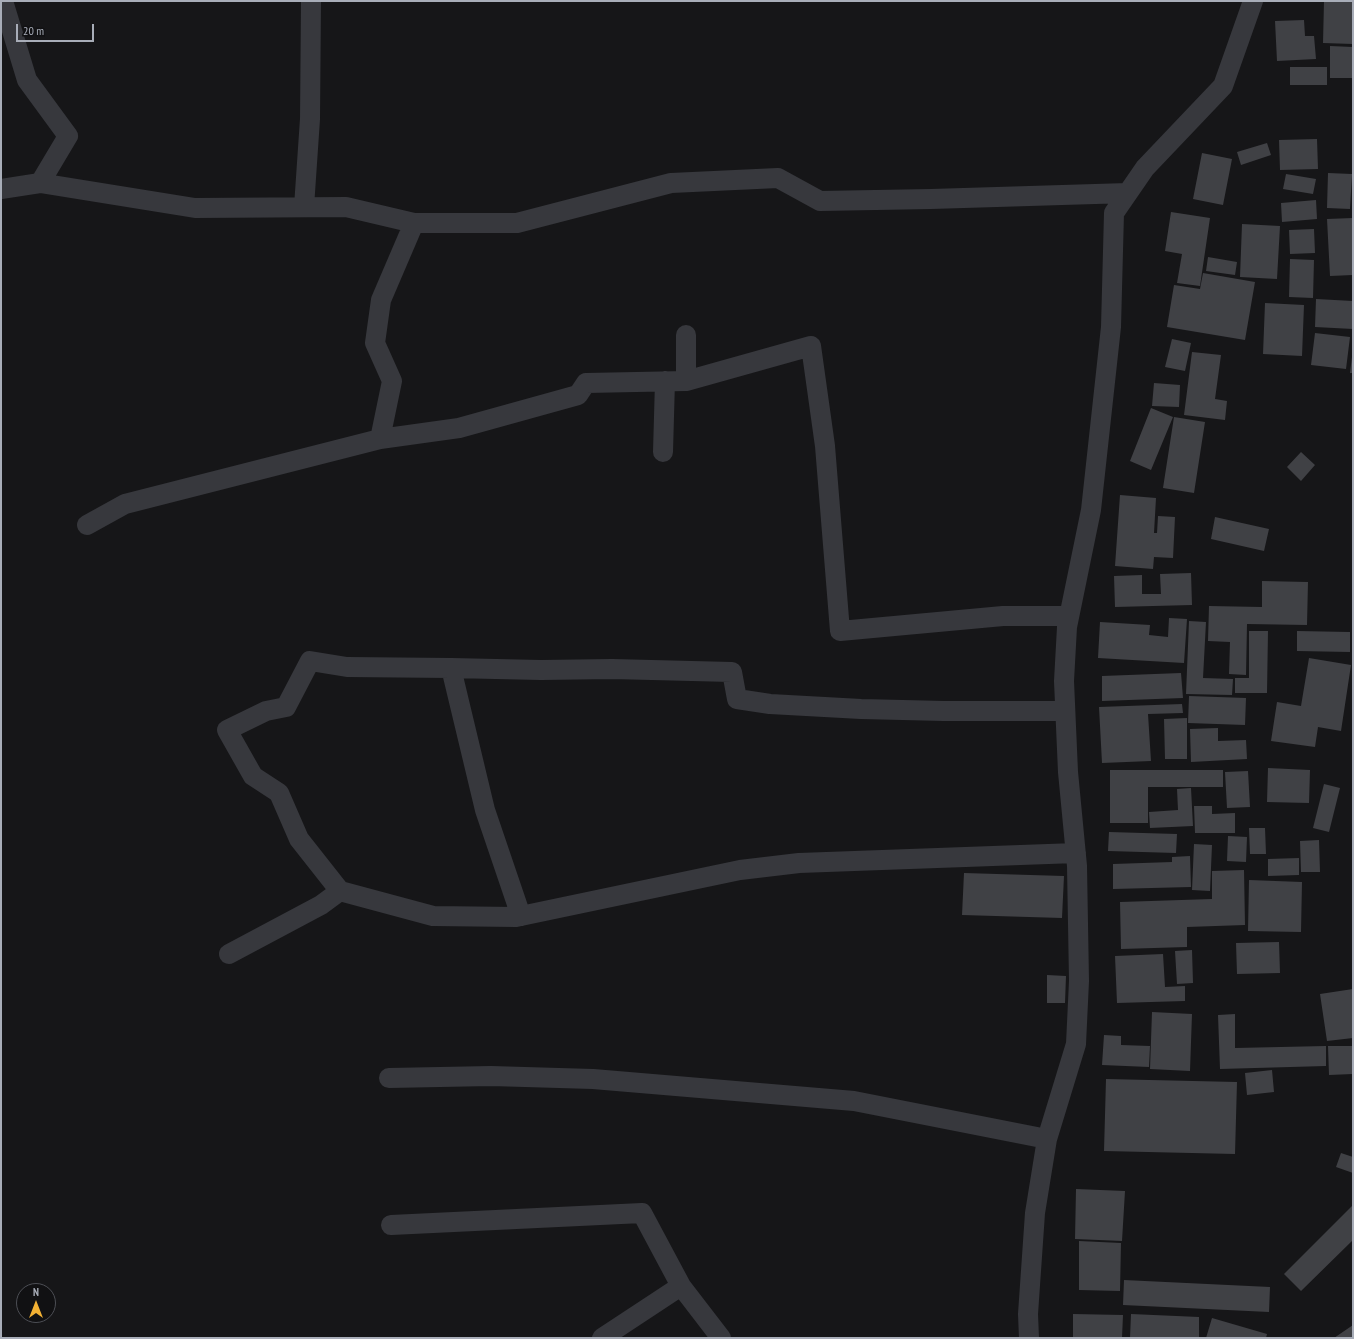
<!DOCTYPE html>
<html>
<head>
<meta charset="utf-8">
<style>
	body { margin:0 }
	#map { position:relative; width:1354px; height:1339px; overflow:hidden; background:#161618; font-family:"PT Sans Narrow",sans-serif }
	canvas { display:block }
	.frame { position:absolute; inset:0; border:2px solid #a8adb8; pointer-events:none }
	.north { position:absolute; left:16px; top:1283px; width:40px; height:40px; box-sizing:border-box; background:#111113; border:1px solid #4d4f55; border-radius:50%; rotate:0deg; font-size:11px; font-weight:700; line-height:16px; text-align:center; color:#a8adb8 }
	.north::after { content:''; display:block; margin:auto; width:14px; height:18px; background:#f2b134; clip-path:polygon(50% 0,100% 100%,50% 72%,0 100%) }
	.scale { position:absolute; left:16px; top:24px; width:78px; height:18px; box-sizing:border-box; border:2px solid #a8adb8; border-top:0; padding-left:5px; font-size:12px; line-height:14px; white-space:nowrap; color:#a8adb8; -webkit-text-stroke:3px #111113; paint-order:stroke }
</style>
</head>
<body>
<div id="map">
<canvas width="1354" height="1339"></canvas>
<div class="frame"></div>
<div class="north">N</div>
<div class="scale">20 m</div>
</div>
<script>
const ctx = document.querySelector('canvas').getContext('2d');
ctx.lineJoin = 'round';
function paint(path, color) {
  ctx.fillStyle = color;
  ctx.fill(path, 'evenodd');
}
function toPath(rows) {
  const path = new Path2D();
  for (const r of rows) {
    path.moveTo(r[0], r[1]);
    for (let i = 2; i < r.length; i += 2) path.lineTo(r[i], r[i + 1]);
  }
  return path;
}
function stroke(path, color, width, dash) {
  ctx.strokeStyle = color;
  ctx.lineWidth = width;
  ctx.lineCap = dash ? 'butt' : 'round';
  ctx.setLineDash(dash || []);
  ctx.stroke(path);
}
const building = toPath([
	[1324,1,1353,1,1353,44,1323,43],
	[1304,20,1305,36,1314,36,1316,59,1277,61,1275,21],
	[1330,46,1353,47,1353,78,1330,78],
	[1290,67,1327,67,1327,85,1290,85],
	[1317,139,1318,169,1280,170,1279,140],
	[1267,143,1271,155,1241,165,1237,152],
	[1202,153,1232,159,1223,205,1193,199],
	[1328,173,1352,174,1350,209,1327,208],
	[1286,174,1316,179,1313,194,1283,189],
	[1316,200,1317,219,1282,222,1281,203],
	[1171,212,1210,218,1200,286,1177,283,1182,254,1165,251],
	[1353,218,1353,275,1330,276,1327,219],
	[1242,224,1280,226,1277,279,1240,277],
	[1314,229,1315,253,1290,254,1289,230],
	[1208,257,1237,262,1235,275,1206,271],
	[1290,259,1314,260,1313,298,1289,297],
	[1203,273,1255,282,1245,340,1167,327,1174,285,1200,289],
	[1316,299,1353,301,1353,329,1315,327],
	[1265,303,1304,305,1302,356,1263,354],
	[1315,333,1350,337,1346,369,1311,365],
	[1172,339,1191,343,1185,371,1165,367],
	[1192,352,1221,355,1215,399,1227,401,1225,420,1184,415],
	[1352,357,1353,357,1353,373,1350,373],
	[1154,383,1180,385,1179,407,1152,406],
	[1151,408,1173,417,1151,470,1130,461],
	[1174,417,1205,422,1194,493,1163,488],
	[1301,452,1315,465,1301,481,1287,467],
	[1120,495,1156,498,1154,533,1157,533,1158,516,1175,517,1173,558,1154,557,1153,569,1115,566],
	[1215,517,1269,529,1264,551,1211,539],
	[1191,573,1192,605,1115,607,1114,576,1142,575,1142,594,1161,594,1160,574],
	[1262,581,1308,582,1307,625,1247,624,1246,675,1229,674,1230,642,1208,641,1209,606,1262,607],
	[1169,618,1187,619,1184,663,1098,658,1100,622,1150,625,1149,635,1168,637],
	[1189,621,1206,622,1203,678,1233,679,1232,695,1186,694],
	[1249,631,1268,631,1267,693,1235,693,1235,678,1249,678],
	[1297,631,1350,632,1350,652,1297,651],
	[1309,658,1351,665,1341,731,1318,727,1315,747,1271,741,1277,702,1301,706],
	[1181,673,1183,698,1102,701,1102,676],
	[1189,696,1246,698,1245,725,1188,723],
	[1182,704,1183,713,1148,714,1151,761,1102,763,1099,707],
	[1187,718,1187,759,1165,759,1164,719],
	[1218,728,1218,741,1246,740,1247,759,1191,762,1190,729],
	[1268,768,1310,770,1309,803,1267,802],
	[1110,770,1223,770,1223,787,1148,787,1148,823,1110,823],
	[1248,771,1250,807,1227,808,1225,772],
	[1324,784,1340,788,1329,832,1313,828],
	[1191,788,1193,826,1150,828,1149,812,1178,810,1177,789],
	[1194,806,1212,806,1212,814,1235,813,1235,833,1195,833],
	[1249,828,1265,828,1266,854,1250,854],
	[1109,832,1177,834,1176,853,1108,851],
	[1228,836,1247,837,1246,862,1227,861],
	[1319,840,1320,872,1301,872,1300,841],
	[1194,844,1212,845,1210,891,1192,890],
	[1190,856,1191,887,1113,889,1113,864,1172,862,1172,857],
	[1299,858,1299,875,1268,876,1268,859],
	[1244,870,1245,925,1187,927,1187,947,1121,949,1120,902,1212,899,1212,871],
	[964,873,1064,876,1062,918,962,915],
	[1249,880,1302,882,1301,932,1248,931],
	[1279,942,1280,973,1237,974,1236,943],
	[1192,950,1193,983,1177,984,1175,951],
	[1163,954,1165,987,1185,986,1185,1001,1117,1003,1115,956],
	[1047,975,1066,976,1065,1003,1047,1003],
	[1353,989,1353,1038,1327,1041,1320,994],
	[1152,1012,1192,1014,1190,1071,1150,1069],
	[1235,1014,1235,1048,1326,1046,1326,1066,1220,1069,1218,1015],
	[1104,1035,1121,1036,1121,1045,1150,1046,1149,1067,1102,1065],
	[1328,1046,1353,1046,1353,1074,1329,1075],
	[1272,1070,1274,1092,1247,1095,1245,1073],
	[1106,1079,1237,1082,1235,1154,1104,1151],
	[1341,1153,1353,1157,1353,1173,1336,1167],
	[1076,1189,1125,1191,1122,1241,1075,1239],
	[1353,1205,1353,1240,1301,1291,1284,1274],
	[1079,1241,1121,1243,1120,1291,1079,1290],
	[1124,1280,1270,1287,1269,1312,1123,1305],
	[1073,1314,1123,1315,1122,1338,1073,1338],
	[1131,1314,1199,1317,1199,1338,1130,1338],
	[1212,1318,1267,1334,1266,1338,1206,1338],
	[1353,1325,1353,1338,1334,1338]
]);
const street = toPath([
	[3,1,27,80,68,136,40,183],
	[1,189,40,183,195,208,346,207,414,223,517,223,671,183,778,178,820,201,931,199,1128,193],
	[304,207,310,119,311,1],
	[686,381,811,346,825,446,840,631,1003,616,1069,616],
	[380,439,459,428,578,395,586,383,686,381,686,335],
	[663,452,665,381],
	[87,525,125,504,380,439,392,381,375,343,381,300,414,223],
	[340,891,299,839,279,793,253,776,227,730,266,711,286,707,310,661,347,667,451,668],
	[521,916,485,810,451,668,541,670,612,669,732,672,737,699,770,704,861,709,944,711,1065,711],
	[229,954,321,905,340,891,433,916,516,917,740,870,799,863,1076,853],
	[389,1078,491,1076,593,1079,854,1101,1047,1139],
	[391,1225,642,1213,681,1286,721,1338],
	[602,1338,681,1286],
	[1029,1338,1028,1314,1035,1213,1047,1139,1076,1044,1079,981,1077,866,1068,772,1064,681,1067,627,1091,510,1111,327,1114,213,1145,168,1223,86,1253,1]
]);
paint(building, '#404145');
stroke(street, '#37383d', 20);
</script>
</body>
</html>
